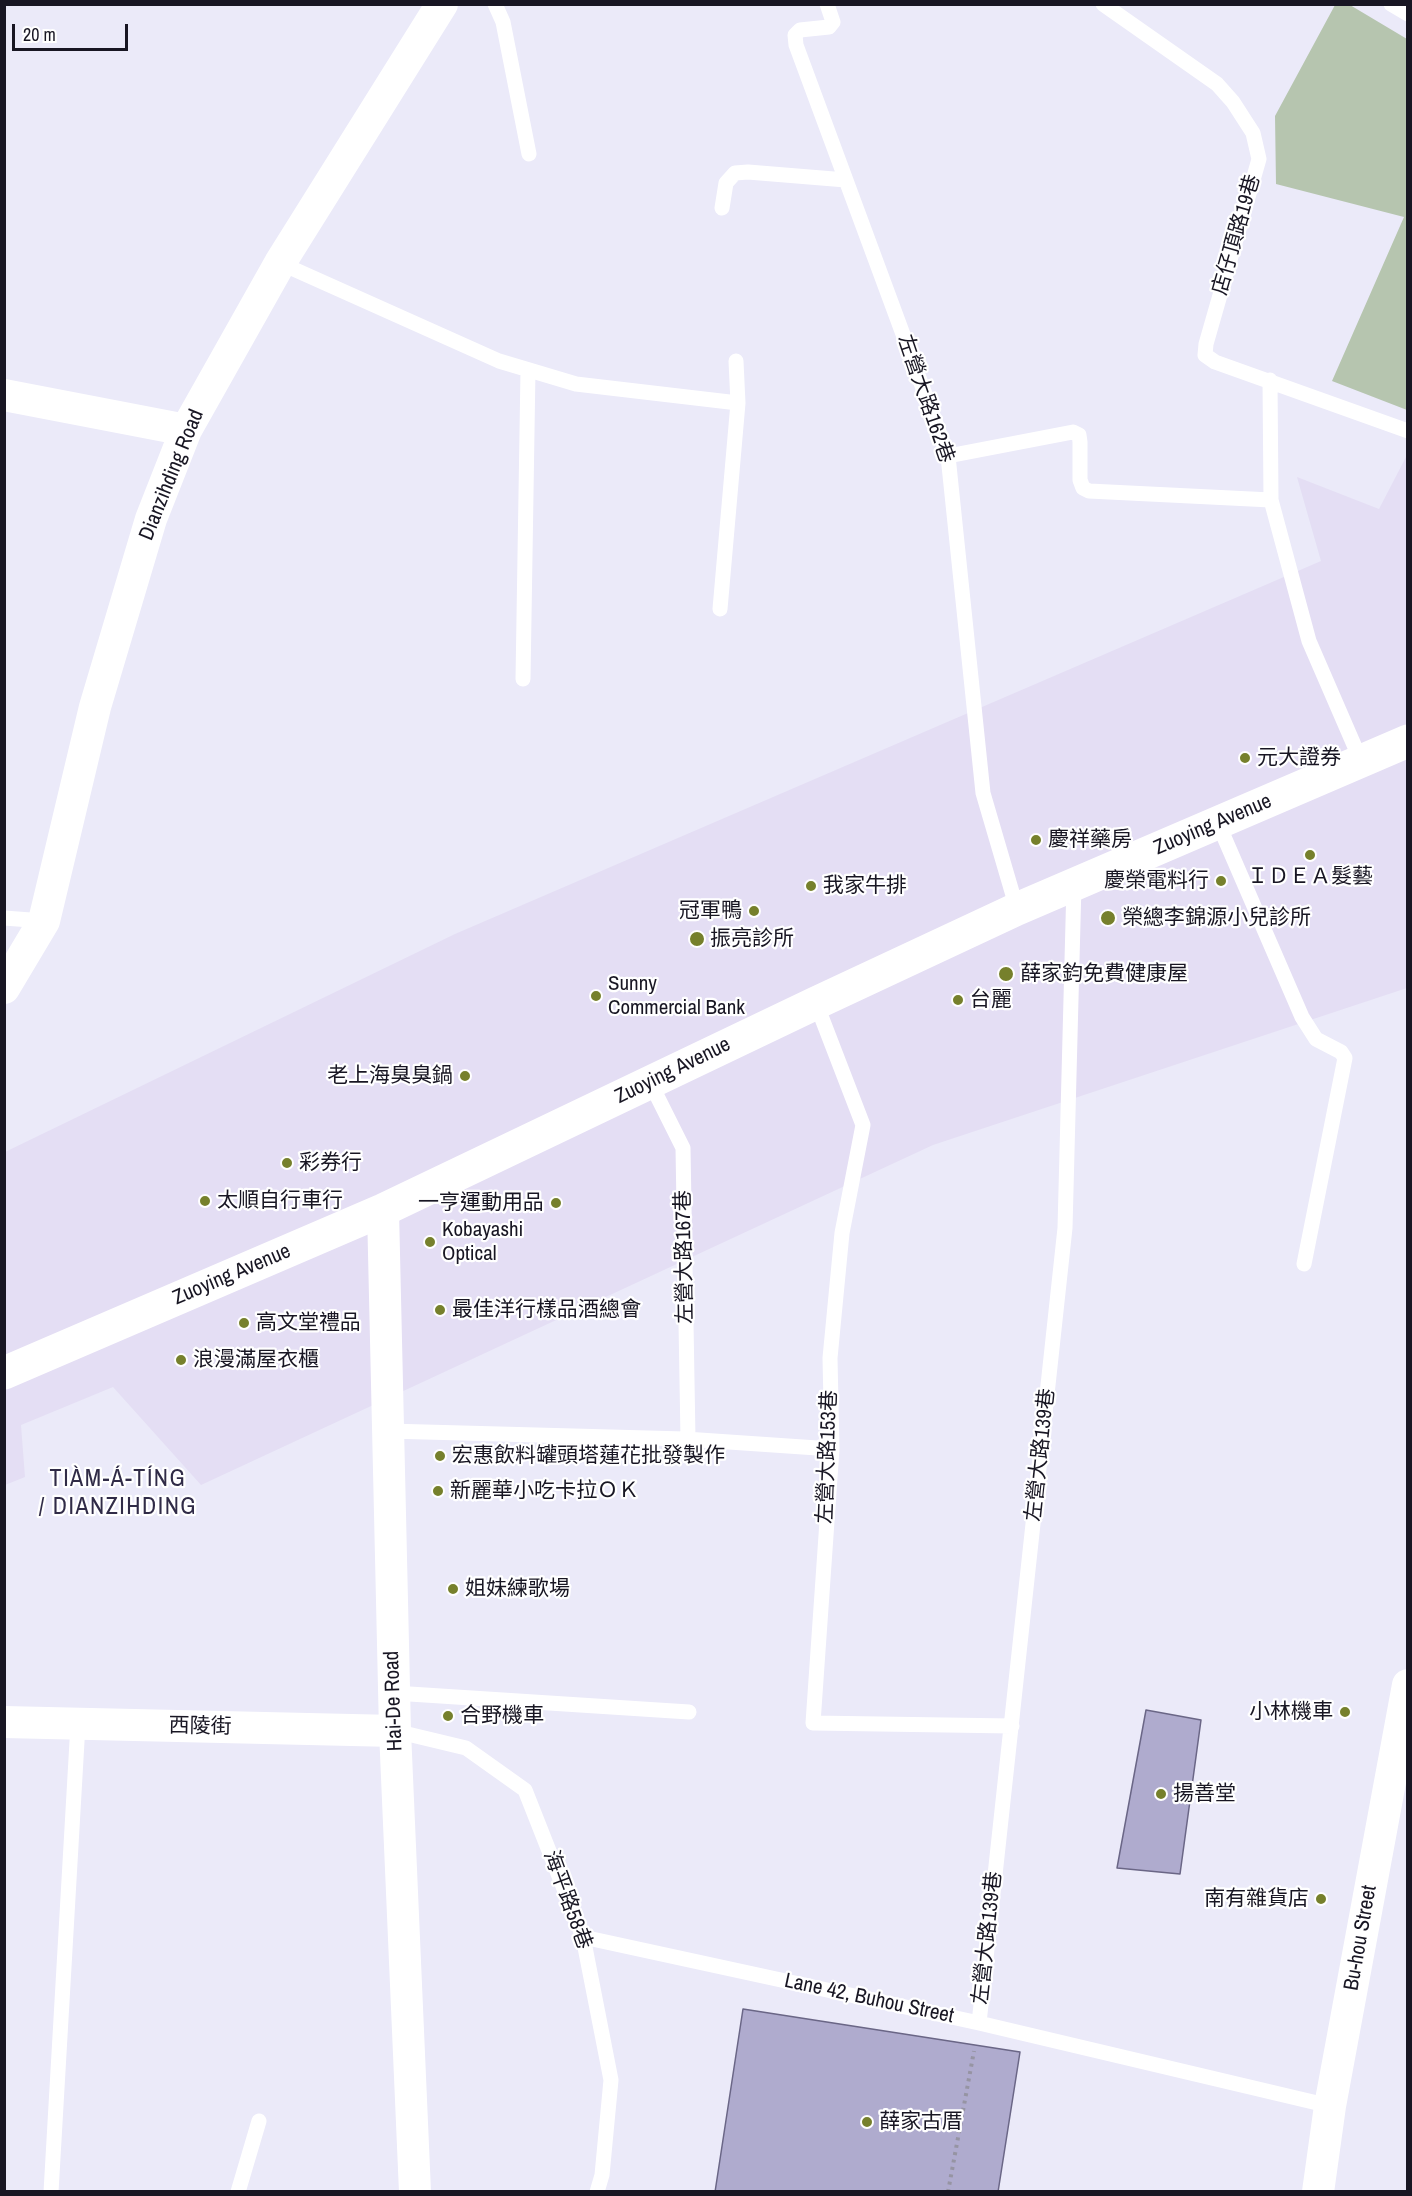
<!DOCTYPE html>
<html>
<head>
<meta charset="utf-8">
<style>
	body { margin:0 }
	#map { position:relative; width:1412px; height:2196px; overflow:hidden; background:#ebeaf9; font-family:"Archivo Narrow",sans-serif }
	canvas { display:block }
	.frame { position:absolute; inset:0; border:6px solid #181623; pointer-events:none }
	.scale { position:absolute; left:12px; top:24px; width:116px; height:27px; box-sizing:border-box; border:3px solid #181623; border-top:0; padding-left:8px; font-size:18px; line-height:21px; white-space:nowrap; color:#181623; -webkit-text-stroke:4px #fff; paint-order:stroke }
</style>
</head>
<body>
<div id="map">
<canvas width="1412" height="2196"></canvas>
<div class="frame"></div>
<div class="scale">20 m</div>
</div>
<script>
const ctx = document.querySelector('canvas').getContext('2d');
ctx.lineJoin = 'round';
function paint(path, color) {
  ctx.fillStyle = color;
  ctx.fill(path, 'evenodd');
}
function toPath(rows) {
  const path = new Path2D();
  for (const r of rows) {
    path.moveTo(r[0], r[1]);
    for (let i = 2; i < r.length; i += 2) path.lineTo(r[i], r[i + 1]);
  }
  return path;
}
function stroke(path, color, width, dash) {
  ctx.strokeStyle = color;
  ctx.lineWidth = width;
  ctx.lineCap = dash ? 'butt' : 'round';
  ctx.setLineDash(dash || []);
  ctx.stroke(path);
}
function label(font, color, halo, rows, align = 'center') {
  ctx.font = font + ' "Archivo Narrow","Noto Sans TC",sans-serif';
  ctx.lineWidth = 4.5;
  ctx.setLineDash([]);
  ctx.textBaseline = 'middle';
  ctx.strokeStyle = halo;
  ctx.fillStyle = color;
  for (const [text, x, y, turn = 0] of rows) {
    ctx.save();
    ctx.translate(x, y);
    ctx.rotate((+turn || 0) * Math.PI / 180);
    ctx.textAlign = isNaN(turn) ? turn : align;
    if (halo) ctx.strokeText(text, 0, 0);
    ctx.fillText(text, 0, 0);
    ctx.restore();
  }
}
const commercial = toPath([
	[1407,455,1407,988,933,1145,201,1485,113,1387,21,1425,25,1477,5,1485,5,1152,455,934,1321,561,1297,477,1379,509]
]);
const green = toPath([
	[1335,5,1350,5,1407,39,1407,410,1332,381,1404,217,1276,184,1275,116]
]);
const building = toPath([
	[1146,1710,1201,1720,1180,1874,1117,1868,1146,1710],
	[743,2009,1020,2052,998,2192,715,2192,743,2009]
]);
const path = toPath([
	[948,2192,974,2051]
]);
const service = toPath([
	[495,4,503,22,529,154],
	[827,4,833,22,829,27,800,30,795,35,796,45,948,456,983,793,1017,909],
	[1103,4,1217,84,1233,102,1253,133,1259,159,1206,344,1205,355,1215,362,1408,431],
	[1391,4,1408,14],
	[722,208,726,183,735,173,748,172,846,180],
	[280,263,499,361,576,384,738,403],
	[1270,380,1271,500,1309,641,1361,761],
	[948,456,1073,432,1079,435,1080,442,1080,480,1083,488,1089,491,1271,500],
	[720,609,738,403,736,361],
	[523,679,528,370],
	[1218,823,1302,1017,1316,1039,1341,1052,1345,1058,1304,1264],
	[4,918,44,921],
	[816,1003,863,1125,842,1233,830,1358,832,1449,813,1723,1012,1726],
	[650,1082,683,1148,688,1439],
	[388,1431,685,1439,832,1449],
	[394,1693,689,1712],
	[395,1731,466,1748,525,1790,583,1937,611,2080,602,2175,597,2192],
	[583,1937,979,2023,1330,2106],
	[979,2023,1065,1228,1074,884],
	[51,2192,78,1724],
	[238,2192,259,2121]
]);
const minor = toPath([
	[4,395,186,430],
	[4,988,44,921,95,707,151,519,186,430,280,263,442,4],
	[383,1210,395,1731,415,2192],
	[4,1722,395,1731],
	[1318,2192,1330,2106,1408,1685]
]);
const tertiary = toPath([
	[4,1373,383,1210,816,1003,1017,909,1408,741]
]);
const markers = [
	[1245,758,6,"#76802c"],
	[1036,840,6,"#76802c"],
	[1310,855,6,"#76802c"],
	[1221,881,6,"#76802c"],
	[811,886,6,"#76802c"],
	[754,911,6,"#76802c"],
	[1108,918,8,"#76802c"],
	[697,939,8,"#76802c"],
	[1006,974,8,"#76802c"],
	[596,996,6,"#76802c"],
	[958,1000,6,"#76802c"],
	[465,1076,6,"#76802c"],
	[287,1163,6,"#76802c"],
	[205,1201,6,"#76802c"],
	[556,1203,6,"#76802c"],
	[430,1242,6,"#76802c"],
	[440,1310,6,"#76802c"],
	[244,1323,6,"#76802c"],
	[181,1360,6,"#76802c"],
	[440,1456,6,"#76802c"],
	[438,1491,6,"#76802c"],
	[453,1589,6,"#76802c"],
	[1345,1712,6,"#76802c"],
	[448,1716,6,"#76802c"],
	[1161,1794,6,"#76802c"],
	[1321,1899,6,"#76802c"],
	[867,2122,6,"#76802c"]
];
const streetNames = [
	["店仔頂路19巷",1237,235,-74],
	["左營大路162巷",925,399,71],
	["Dianzihding Road",172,475,-68],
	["Zuoying Avenue",1213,825,-23],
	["Zuoying Avenue",673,1071,-26],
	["左營大路167巷",685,1257,-91],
	["Zuoying Avenue",232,1275,-23],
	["左營大路139巷",1041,1455,-84],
	["左營大路153巷",828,1457,-88],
	["Hai-De Road",394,1701,-92],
	["西陵街",200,1727,1],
	["海平路58巷",567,1900,70],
	["左營大路139巷",988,1938,-84],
	["Bu-hou Street",1361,1938,-80],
	["Lane 42, Buhou Street",869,1999,12]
];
const poiNames = [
	["元大證券",1257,758],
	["慶祥藥房",1048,840],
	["ＩＤＥＡ髮藝",1310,877,"center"],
	["慶榮電料行",1209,881,"right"],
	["我家牛排",823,886],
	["冠軍鴨",742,911,"right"],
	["榮總李錦源小兒診所",1122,918],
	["振亮診所",710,939],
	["薛家鈞免費健康屋",1020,974],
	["Sunny",608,984],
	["Commercial Bank",608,1008],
	["台麗",970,1000],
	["老上海臭臭鍋",453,1076,"right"],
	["彩券行",299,1163],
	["太順自行車行",217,1201],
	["一亨運動用品",544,1203,"right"],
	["Kobayashi",442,1230],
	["Optical",442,1254],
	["最佳洋行樣品酒總會",452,1310],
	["高文堂禮品",256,1323],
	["浪漫滿屋衣櫃",193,1360],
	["宏惠飲料罐頭塔蓮花批發製作",452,1456],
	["新麗華小吃卡拉ＯＫ",450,1491],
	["姐妹練歌場",465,1589],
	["小林機車",1333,1712,"right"],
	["合野機車",460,1716],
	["揚善堂",1173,1794],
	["南有雜貨店",1309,1899,"right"],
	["薛家古厝",879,2122]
];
const quarterNames = [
	["TIÀM-Á-TÍNG",118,1480],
	["/ DIANZIHDING",118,1508]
];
paint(commercial, '#e4def4');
paint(green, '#b6c5af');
paint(building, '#afabce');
stroke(building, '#6a6686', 1.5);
stroke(path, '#9694a3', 4, [3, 4.5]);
stroke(service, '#fff', 15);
stroke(minor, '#fff', 32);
stroke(tertiary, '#fff', 33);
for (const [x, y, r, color] of markers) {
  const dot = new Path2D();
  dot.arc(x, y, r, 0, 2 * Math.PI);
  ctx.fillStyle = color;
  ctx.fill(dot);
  stroke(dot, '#fff', 2);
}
label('21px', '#181623', '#fff', streetNames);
label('21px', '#181623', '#fff', poiNames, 'left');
ctx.letterSpacing = '1.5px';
label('24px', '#302b47', '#fff', quarterNames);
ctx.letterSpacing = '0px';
</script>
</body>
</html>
